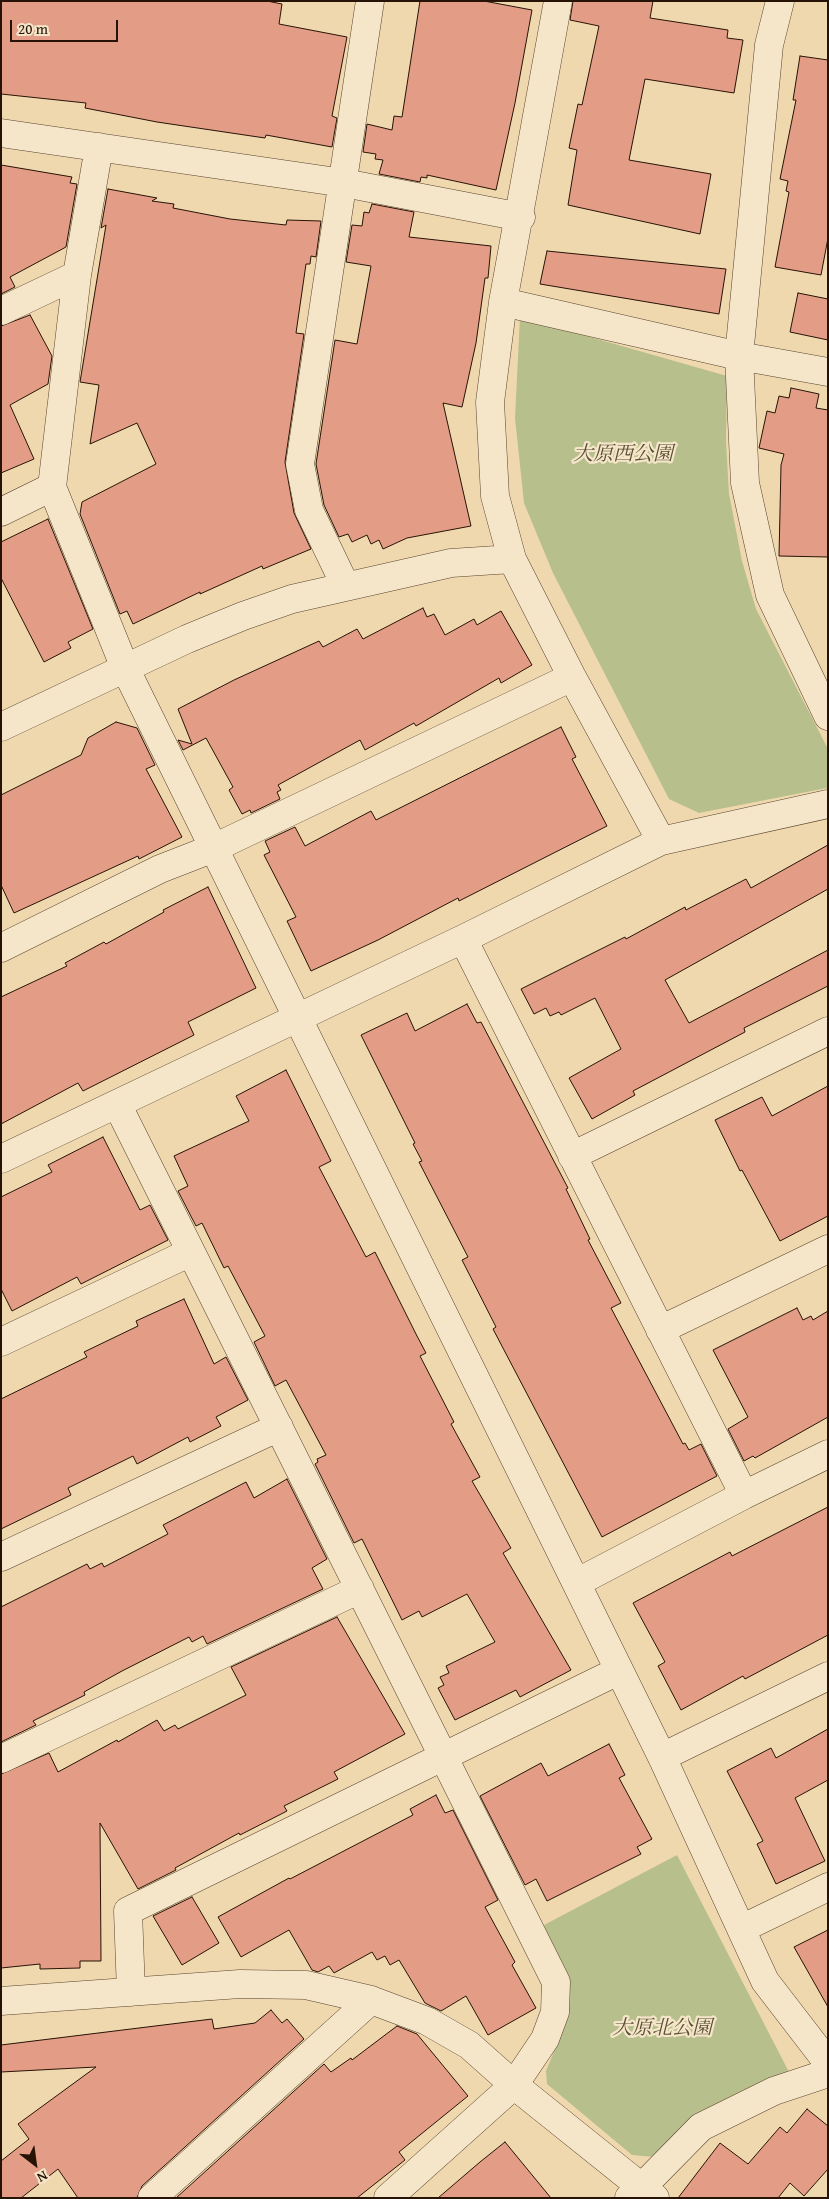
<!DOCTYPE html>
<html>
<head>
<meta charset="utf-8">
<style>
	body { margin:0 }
	#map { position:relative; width:829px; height:2199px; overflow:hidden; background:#f0d8ae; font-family:"Gentium Book Plus",serif }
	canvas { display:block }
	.frame { position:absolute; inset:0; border:2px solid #271305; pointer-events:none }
	.north { position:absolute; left:10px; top:2139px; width:50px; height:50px; -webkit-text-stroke:4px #f5e6ca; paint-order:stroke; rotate:150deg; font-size:14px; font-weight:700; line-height:20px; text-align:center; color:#271305 }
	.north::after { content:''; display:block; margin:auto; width:18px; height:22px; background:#271305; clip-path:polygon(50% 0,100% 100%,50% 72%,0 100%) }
	.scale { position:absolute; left:10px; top:20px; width:108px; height:22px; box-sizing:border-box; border:2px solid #271305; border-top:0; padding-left:6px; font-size:15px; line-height:18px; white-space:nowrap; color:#271305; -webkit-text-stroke:4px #f5e6ca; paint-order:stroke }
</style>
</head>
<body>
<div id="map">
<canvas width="829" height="2199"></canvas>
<div class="frame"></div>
<div class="north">N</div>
<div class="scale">20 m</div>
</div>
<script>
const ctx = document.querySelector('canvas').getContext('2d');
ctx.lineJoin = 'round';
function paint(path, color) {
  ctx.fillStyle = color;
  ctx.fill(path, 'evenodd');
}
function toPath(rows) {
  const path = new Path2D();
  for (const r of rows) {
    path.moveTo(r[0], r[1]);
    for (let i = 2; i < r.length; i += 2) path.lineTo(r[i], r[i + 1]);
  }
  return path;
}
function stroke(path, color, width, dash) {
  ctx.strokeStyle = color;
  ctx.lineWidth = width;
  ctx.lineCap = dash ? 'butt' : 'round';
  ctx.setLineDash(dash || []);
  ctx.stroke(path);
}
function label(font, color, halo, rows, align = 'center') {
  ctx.font = font + ' "Gentium Book Plus","Noto Serif JP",serif';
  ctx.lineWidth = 4.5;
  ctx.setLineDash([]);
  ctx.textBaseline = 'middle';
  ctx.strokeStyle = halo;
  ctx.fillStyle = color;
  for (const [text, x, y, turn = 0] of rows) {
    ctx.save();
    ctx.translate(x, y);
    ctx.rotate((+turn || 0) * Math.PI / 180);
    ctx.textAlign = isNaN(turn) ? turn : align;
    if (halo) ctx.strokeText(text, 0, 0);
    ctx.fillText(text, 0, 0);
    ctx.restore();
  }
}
const green = toPath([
	[520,317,727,376,726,441,729,494,742,561,756,609,828,749,827,788,699,813,669,799,553,573,524,503,515,418],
	[677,1855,790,2074,654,2157,632,2155,547,2084,546,2071,569,2015,569,1984,544,1925]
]);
const building = toPath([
	[1,1,267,1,282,4,279,24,347,37,332,116,337,118,332,147,266,135,265,138,157,122,85,108,86,103,1,94,1,1],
	[420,1,484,1,532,10,515,103,496,190,427,175,427,178,421,177,420,182,379,174,383,160,375,159,376,154,363,152,367,124,392,130,394,116,402,117,420,1],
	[573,1,653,1,650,18,728,30,727,38,743,40,734,93,645,79,629,160,711,174,700,234,568,205,577,150,569,148,578,104,582,105,599,26,570,20,573,1],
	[800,56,828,60,828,238,821,275,775,267,789,192,786,191,788,181,780,179,796,100,793,100,800,56],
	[1,165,72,177,70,183,77,184,66,247,10,277,15,287,1,294,1,165],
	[108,189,157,198,152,201,174,204,173,208,230,219,286,225,287,220,321,221,316,257,311,256,310,264,306,264,296,333,304,334,285,462,294,513,311,549,263,569,262,566,200,594,200,592,133,624,127,611,120,614,80,514,82,502,156,464,137,423,90,444,99,385,80,382,106,225,101,228,108,189],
	[372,204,414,212,409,237,491,246,488,278,485,278,476,343,462,407,443,403,471,526,407,538,383,549,379,540,371,544,367,535,352,542,348,534,339,537,324,505,316,464,335,340,357,344,371,266,346,262,352,225,362,226,364,212,369,213,372,204],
	[547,251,726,269,719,314,540,284,547,251],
	[798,293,828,299,828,340,790,332,798,293],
	[30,315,52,356,48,384,10,405,34,459,1,473,1,326,30,315],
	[791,388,819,394,816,408,828,410,828,557,779,556,781,465,784,454,759,448,767,411,775,413,779,396,789,398,791,388],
	[48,519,93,629,68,642,71,648,44,662,1,578,1,542,48,519],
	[423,608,427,617,434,614,445,635,474,619,477,625,501,611,532,665,501,683,499,678,416,726,414,723,365,750,360,740,278,785,281,790,277,792,280,799,251,813,250,810,242,814,229,790,233,787,206,738,183,750,178,740,192,744,178,709,234,680,319,641,323,647,357,629,363,639,423,608],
	[116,722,137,728,155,765,146,769,182,837,139,859,138,856,14,913,1,885,1,795,81,755,88,738,116,722],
	[561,727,576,757,572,759,607,826,459,901,458,898,378,940,311,971,287,921,296,917,264,855,270,852,265,841,295,827,305,846,371,811,376,820,561,727],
	[828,845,828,889,665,980,689,1023,828,950,828,986,744,1028,745,1032,633,1091,635,1095,592,1119,569,1078,621,1049,595,998,561,1015,559,1012,550,1016,546,1008,534,1014,521,989,625,937,626,939,685,907,686,910,746,879,751,888,828,845],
	[208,887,256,988,188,1022,194,1035,83,1091,78,1083,1,1124,1,997,67,966,65,963,104,942,106,944,164,912,163,910,208,887],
	[467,1004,477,1023,481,1022,568,1188,566,1189,590,1239,588,1240,621,1303,611,1308,646,1374,683,1444,685,1443,689,1450,701,1444,717,1476,602,1537,493,1329,496,1327,462,1260,468,1257,419,1162,422,1161,413,1144,415,1143,361,1035,407,1013,415,1031,467,1004],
	[286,1070,331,1161,319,1167,366,1257,375,1252,417,1336,426,1353,420,1356,454,1422,451,1424,480,1477,472,1481,511,1548,503,1553,571,1670,520,1697,516,1690,455,1720,438,1688,444,1685,440,1677,449,1673,446,1666,495,1642,467,1594,422,1617,419,1611,402,1620,362,1539,354,1543,315,1464,318,1462,317,1459,326,1455,286,1380,275,1386,254,1342,265,1336,228,1266,224,1268,202,1223,196,1226,178,1191,188,1186,174,1156,249,1121,236,1096,286,1070],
	[828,1086,828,1216,780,1241,742,1170,740,1171,715,1120,762,1097,772,1116,828,1086],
	[103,1137,140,1210,150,1205,168,1240,81,1284,77,1277,12,1311,1,1289,1,1197,52,1172,48,1165,103,1137],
	[184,1299,214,1364,226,1357,248,1400,216,1417,221,1426,190,1442,188,1437,137,1464,133,1456,68,1488,71,1495,1,1529,1,1399,87,1357,84,1352,138,1326,136,1321,184,1299],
	[797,1308,803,1320,811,1316,813,1320,828,1311,828,1417,755,1458,753,1456,744,1461,728,1429,748,1417,713,1350,797,1308],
	[287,1479,327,1559,312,1568,323,1589,207,1644,203,1636,192,1642,189,1637,122,1671,84,1692,85,1695,33,1721,36,1725,1,1742,1,1607,87,1564,90,1569,102,1563,104,1567,168,1534,163,1525,246,1482,254,1498,287,1479],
	[828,1507,828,1635,745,1679,743,1676,681,1710,658,1666,665,1662,633,1603,730,1552,732,1556,828,1507],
	[337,1617,405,1734,334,1772,338,1779,284,1806,287,1811,240,1835,239,1833,175,1868,176,1870,138,1889,100,1823,101,1961,80,1961,80,1968,40,1969,40,1964,1,1968,1,1774,49,1753,58,1772,117,1740,118,1742,157,1720,164,1731,175,1725,178,1729,246,1695,231,1667,337,1617],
	[828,1729,828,1780,795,1798,825,1861,776,1884,757,1844,763,1841,727,1771,771,1748,776,1758,828,1729],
	[609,1744,625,1775,619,1778,652,1839,637,1847,641,1854,547,1901,536,1879,525,1885,480,1796,541,1763,548,1776,609,1744],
	[436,1795,445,1813,453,1810,498,1900,485,1907,515,1962,512,1965,536,2008,488,2035,466,1996,441,2011,425,2003,399,1960,390,1965,385,1956,377,1960,372,1952,334,1973,329,1966,318,1972,312,1970,289,1930,241,1957,218,1917,289,1878,290,1879,413,1815,410,1809,436,1795],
	[192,1897,219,1943,182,1965,153,1916,192,1897],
	[828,1930,828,2007,794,1947,828,1930],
	[271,2010,282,2023,287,2019,304,2039,142,2186,137,2198,78,2198,58,2169,21,2198,1,2198,1,2161,29,2139,18,2124,96,2067,1,2072,1,2045,212,2019,214,2029,255,2023,271,2010],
	[397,2026,417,2034,468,2096,399,2152,405,2160,357,2198,176,2198,324,2064,331,2072,351,2058,352,2060,397,2026],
	[807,2109,828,2126,828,2169,804,2196,790,2183,778,2198,678,2198,720,2143,748,2164,780,2127,787,2133,807,2109],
	[505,2142,551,2198,438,2198,480,2162,505,2142]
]);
const minor = toPath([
	[558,1,503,302,490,402,495,496,512,559,572,677,661,841],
	[780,1,769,45,739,356,745,483,770,595,828,716],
	[1,133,344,183,521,217],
	[99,147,77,275,52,487,125,668,662,1757,765,1981,828,2063],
	[503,302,739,356,828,372],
	[1,311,77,275],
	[1,512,52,487],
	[346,587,309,510,300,464,370,1],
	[1,727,187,639,243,616,292,599,451,563,512,559],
	[463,939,744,1495],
	[1,948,160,869,214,848,572,677],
	[117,1104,556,1982,555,2012,545,2039,514,2085,388,2198],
	[572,1156,828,1031],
	[1,1159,463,939,661,841,828,804],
	[660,1330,828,1249],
	[1,1342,191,1252],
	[1,1557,279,1427],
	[576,1583,744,1495,828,1454],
	[662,1757,828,1676],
	[1,1759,360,1589],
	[741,1929,828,1887],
	[131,1992,128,1911,618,1671],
	[1,2001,240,1984,306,1985,371,2000,427,2021,469,2045,514,2085,655,2198],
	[152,2198,371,2000],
	[629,2198,642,2187,701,2127,774,2091,828,2073]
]);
const parkNames = [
	["大原西公園",623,455],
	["大原北公園",662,2029]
];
paint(green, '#b7bf8c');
paint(building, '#e39c85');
stroke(building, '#271305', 1);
stroke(minor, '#59442f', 29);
stroke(minor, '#f5e6ca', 28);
label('italic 20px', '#594f34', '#f5e6ca', parkNames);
</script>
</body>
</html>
